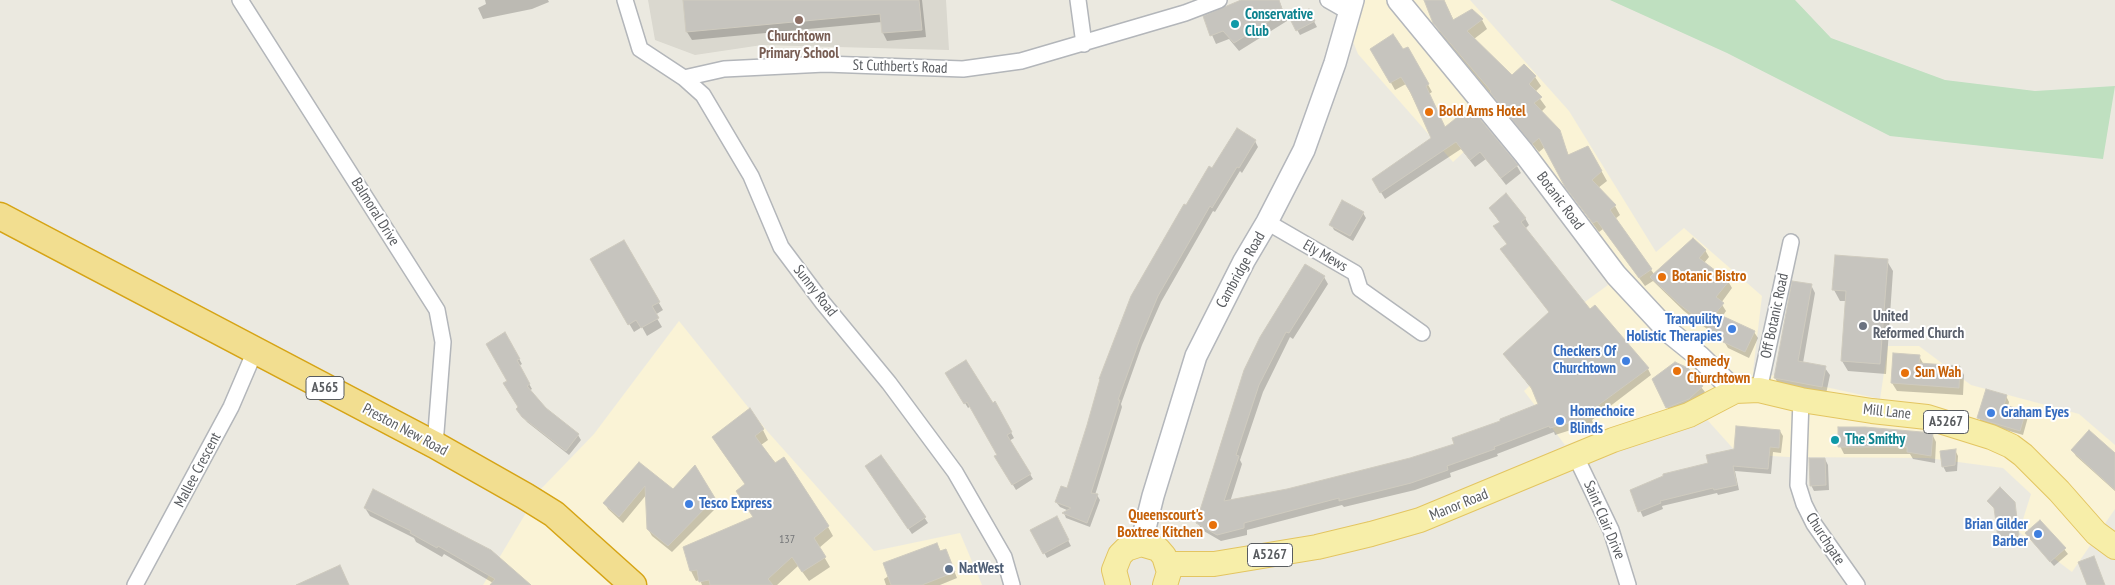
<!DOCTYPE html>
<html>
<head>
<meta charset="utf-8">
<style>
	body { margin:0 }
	canvas { display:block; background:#ebe9e0 }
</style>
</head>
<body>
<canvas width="2115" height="585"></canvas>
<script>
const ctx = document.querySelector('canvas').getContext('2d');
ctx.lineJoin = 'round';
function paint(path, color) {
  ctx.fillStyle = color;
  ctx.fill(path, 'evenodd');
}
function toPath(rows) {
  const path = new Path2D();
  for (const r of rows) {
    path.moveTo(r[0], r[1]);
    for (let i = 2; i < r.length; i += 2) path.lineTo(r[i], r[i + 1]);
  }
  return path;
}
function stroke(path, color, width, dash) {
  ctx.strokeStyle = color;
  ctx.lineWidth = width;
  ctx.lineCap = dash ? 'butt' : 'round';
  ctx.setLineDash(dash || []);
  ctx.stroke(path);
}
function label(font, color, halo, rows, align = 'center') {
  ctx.font = font + ' "PT Sans Narrow",sans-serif';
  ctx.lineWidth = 4;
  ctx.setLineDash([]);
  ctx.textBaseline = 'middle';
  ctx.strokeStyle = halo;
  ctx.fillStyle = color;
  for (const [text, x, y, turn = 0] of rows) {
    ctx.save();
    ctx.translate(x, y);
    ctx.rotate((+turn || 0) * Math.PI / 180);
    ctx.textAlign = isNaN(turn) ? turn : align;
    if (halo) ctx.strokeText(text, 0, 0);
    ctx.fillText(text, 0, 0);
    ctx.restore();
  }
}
const commercial = toPath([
	[1336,0,1470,0,1569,111,1656,252,1684,228,1762,296,1753,371,1880,399,1888,346,1919,346,1971,385,2079,414,2115,445,2115,509,2072,572,2019,532,2031,494,2003,468,1928,458,1788,457,1738,454,1692,403,1565,445,1524,391,1572,346,1556,323,1608,285,1573,233,1493,125,1453,162,1358,54],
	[679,321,768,432,874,551,960,533,982,585,483,585,539,491,594,434]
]);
const education = toPath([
	[648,0,946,0,949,50,762,45,695,55,655,40]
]);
const green = toPath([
	[1610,0,1795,0,1831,38,1945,80,2035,91,2115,86,2103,159,1890,136,1727,53]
]);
const shadow = toPath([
	[485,0,548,0,549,2,532,9,483,19,478,8,486,4],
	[685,0,922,0,926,37,887,41,883,33,882,22,692,40,687,32],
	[1246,0,1279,0,1287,21,1239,51,1229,39,1216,44,1204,17],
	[1426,0,1444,0,1454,21,1472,11,1482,20,1487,29,1474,39,1512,76,1524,66,1535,77,1541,86,1535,92,1546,107,1541,112,1559,131,1569,156,1588,147,1607,181,1598,188,1615,206,1620,215,1615,219,1654,274,1705,250,1709,257,1704,263,1728,281,1732,288,1721,303,1726,311,1722,317,1754,332,1758,338,1749,358,1728,348,1725,343,1684,311,1653,281,1645,286,1603,229,1599,232,1572,196,1545,147,1539,152,1440,33],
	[1308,10,1317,27,1300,35,1291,19],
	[1372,49,1402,51,1412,55,1432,92,1429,94,1445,128,1517,166,1521,173,1506,185,1486,159,1475,167,1461,149,1385,199,1373,179,1433,139,1406,84,1395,90],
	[1255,141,1258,147,1242,173,1240,171,1215,212,1213,211,1161,302,1142,345,1121,404,1122,407,1095,495,1097,495,1100,500,1090,527,1066,518,1064,513,1069,511,1060,507,1056,502,1068,490,1186,206,1213,170],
	[1490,208,1525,218,1529,225,1525,229,1590,311,1648,369,1651,375,1592,420,1593,423,1555,435,1554,432,1497,454,1498,456,1450,473,1451,477,1415,490,1344,507,1342,505,1247,530,1247,535,1221,541,1202,530,1198,523,1221,443,1246,367,1324,277,1328,284,1293,339,1290,337,1263,392,1240,460,1242,464,1230,502,1288,490,1410,460,1456,445,1540,404,1534,392,1504,354,1550,313,1502,250,1508,245,1500,223],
	[1363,213,1366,218,1353,241,1334,230,1331,224],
	[623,242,663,310,655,315,662,327,647,336,642,327,634,332,592,260],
	[1836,257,1887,261,1893,271,1886,374,1848,371,1842,361,1846,301,1840,301,1834,290],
	[1811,285,1815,293,1803,363,1825,368,1830,375,1826,394,1779,385,1775,378],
	[505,334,522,364,519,366,532,389,529,391,545,409,578,435,581,440,569,455,527,422,520,414,519,407,508,381],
	[1919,356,1924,365,1960,367,1964,375,1963,395,1897,391,1892,383],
	[1687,369,1705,392,1692,405,1670,413,1667,407],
	[947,374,998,408,1014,438,1009,441,1033,479,1016,490,996,457,998,455,971,406,968,408],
	[2006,396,2009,402,2008,407,2025,412,2028,417,2023,435,1982,423,1979,418],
	[763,430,768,440,761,445,828,527,833,536,819,548,830,567,809,581,798,566,777,585,702,585,700,580,696,581,691,571,685,547,755,518,746,485,719,447],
	[1780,431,1783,436,1781,453,1773,452,1771,474,1735,471,1739,490,1718,495,1717,493,1662,506,1663,509,1643,517,1631,490,1709,464,1735,450],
	[1932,434,1936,442,1935,463,1913,459,1910,454,1844,454,1840,446],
	[1955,450,1958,456,1957,471,1946,472,1943,466],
	[2073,451,2115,455,2115,491,2076,456],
	[1825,459,1828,465,1829,490,1814,491,1811,485],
	[639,463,673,490,695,467,718,506,672,552,652,536,648,529,647,494,623,523,608,509,605,503],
	[870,471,906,490,928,523,912,534],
	[1989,501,2014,504,2019,540,2002,542,1999,537,1995,510],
	[365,508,530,585,491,585,493,583,444,554,442,557,416,542,414,538,370,516],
	[1056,517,1071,546,1047,558,1032,530],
	[2030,539,2064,549,2068,554,2054,566],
	[937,544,941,552,948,556,957,578,940,585,886,585,884,579]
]);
const building = toPath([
	[683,0,919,0,922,30,882,33,880,14,686,32,683,0],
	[1241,0,1279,0,1283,12,1234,43,1223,31,1210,36,1203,16,1241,0],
	[1424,0,1444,0,1453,20,1472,9,1483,19,1467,31,1512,75,1524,64,1536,76,1529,84,1542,97,1534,103,1560,130,1568,155,1588,146,1602,171,1592,180,1616,205,1610,210,1652,269,1639,278,1597,221,1593,223,1565,187,1539,138,1532,144,1490,92,1491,91,1433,23,1424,0],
	[1309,9,1315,21,1296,31,1290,19,1309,9],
	[1393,34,1403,49,1408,47,1429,84,1426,86,1445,127,1470,107,1518,165,1501,178,1480,152,1470,160,1456,142,1380,193,1372,179,1431,138,1411,93,1401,77,1390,83,1370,49,1393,34],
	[1237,128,1256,140,1239,168,1237,167,1212,208,1210,206,1158,296,1140,339,1118,400,1120,400,1091,493,1098,494,1087,523,1062,513,1071,508,1055,502,1061,486,1067,488,1087,425,1100,379,1099,379,1131,296,1184,204,1186,205,1209,166,1212,168,1237,128],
	[1506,193,1526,218,1521,222,1590,309,1595,305,1649,368,1589,412,1590,417,1550,428,1549,426,1494,447,1495,449,1447,466,1448,470,1411,483,1339,501,1339,498,1244,523,1244,528,1217,535,1196,523,1244,370,1260,337,1305,264,1325,276,1289,333,1286,332,1259,385,1236,455,1239,456,1224,501,1287,489,1410,458,1454,444,1452,438,1500,421,1500,419,1538,404,1531,387,1503,354,1549,312,1500,249,1507,244,1493,226,1500,222,1489,208,1506,193],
	[1342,200,1364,212,1350,236,1329,225,1342,200],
	[1693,238,1706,250,1699,258,1729,281,1716,297,1724,303,1716,313,1755,331,1745,352,1723,342,1724,339,1679,304,1650,277,1693,238],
	[624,240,660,302,652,306,659,318,641,328,636,320,628,325,590,259,624,240],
	[1835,255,1888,259,1880,364,1841,361,1846,291,1832,290,1835,255],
	[1792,281,1812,284,1798,361,1826,366,1822,387,1774,378,1792,281],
	[505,332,520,359,517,360,530,384,527,386,546,408,579,434,566,451,522,417,516,409,518,407,503,383,507,381,486,344,505,332],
	[1893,353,1920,355,1919,363,1960,366,1959,388,1891,383,1893,353],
	[966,360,993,403,995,401,1012,432,1007,435,1031,474,1012,485,994,456,997,455,967,402,964,404,945,373,966,360],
	[1675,362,1688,368,1703,386,1689,399,1666,408,1652,379,1675,362],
	[1986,389,2007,395,2004,405,2026,411,2020,431,1977,418,1986,389],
	[750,408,764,429,755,436,775,463,784,457,829,526,814,538,826,557,802,572,792,557,768,579,773,585,710,585,709,580,699,582,697,570,690,571,683,547,753,517,736,491,745,484,712,437,750,408],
	[1736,426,1780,430,1779,448,1770,447,1768,469,1733,466,1737,485,1714,490,1713,488,1660,501,1661,503,1638,512,1630,490,1663,476,1663,474,1708,463,1706,455,1734,449,1736,426],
	[1838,427,1865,427,1933,433,1931,456,1907,452,1907,447,1838,447,1838,427],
	[2089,430,2115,453,2115,490,2071,450,2089,430],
	[1956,449,1955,465,1942,467,1940,451,1956,449],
	[881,455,926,517,908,529,865,466,881,455],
	[1809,458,1825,458,1826,485,1810,486,1809,458],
	[639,462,673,489,695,465,715,498,668,546,647,529,645,486,619,517,603,503,639,462],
	[2000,487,2015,502,2019,535,1998,538,1994,508,1987,501,2000,487],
	[373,489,491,550,531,585,490,585,495,579,438,546,437,548,410,533,411,531,364,508,373,489],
	[1057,516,1069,540,1043,554,1030,530,1057,516],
	[2040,520,2066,548,2050,562,2025,533,2040,520],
	[937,543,940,551,946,549,955,572,922,585,891,585,883,563,937,543],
	[2094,556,2105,585,2087,585,2078,562,2094,556],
	[340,565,349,585,296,585,340,565]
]);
const street = toPath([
	[240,0,437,310,443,342,435,445],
	[625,0,640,49,684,78,703,95,751,176,781,247,823,303,889,383,955,472,1004,557,1012,585],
	[1078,0,1084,44],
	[1328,0,1349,12],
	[684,78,724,69,825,64,963,69,1021,61,1185,13,1219,0],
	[1267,222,1355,273,1360,289,1422,333],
	[1759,390,1791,242],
	[1801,400,1798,485,1804,504,1814,524,1857,585],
	[1576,457,1611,530,1628,585],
	[135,585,231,407,255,351]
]);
const secondary = toPath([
	[1398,0,1524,153,1616,275,1669,332,1700,357,1735,391],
	[1141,544,1153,496,1196,356,1244,261,1267,222,1304,150,1335,63,1353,0]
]);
const primary = toPath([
	[1168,564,1214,564,1317,547,1371,534,1420,520,1613,440,1689,415,1735,391,1759,390,1801,400,1872,411,1927,417,1991,437,2011,446,2023,455,2059,491,2096,533,2115,547],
	[1118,585,1114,570,1120,555,1126,549,1141,544,1158,549,1164,556,1169,572,1165,585]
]);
const highway = toPath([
	[0,216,435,445,525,496,554,514,633,585]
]);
const markers = [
	[799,20,5,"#8d6e63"],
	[1235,24,5,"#0f9aa8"],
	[1429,112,5,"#e8710a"],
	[1662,277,5,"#e8710a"],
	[1863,326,5,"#6b7280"],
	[1732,329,5,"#3f7fe0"],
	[1626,361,5,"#3f7fe0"],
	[1677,371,5,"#e8710a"],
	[1905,373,5,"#e8710a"],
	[1991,413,5,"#3f7fe0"],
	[1560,421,5,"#3f7fe0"],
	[1835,440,5,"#0f9aa8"],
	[689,504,5,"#3f7fe0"],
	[1213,525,5,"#e8710a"],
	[2038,534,5,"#3f7fe0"],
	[949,569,5,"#5c6f8a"]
];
const numberNames = [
	["137",787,540]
];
const shields = [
	[325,388,38],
	[1946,422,45],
	[1270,555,45]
];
const shieldNames = [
	["A565",325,388],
	["A5267",1946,422],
	["A5267",1270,555]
];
const cultureNames = [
	["Conservative",1245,15],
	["Club",1245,32],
	["The Smithy",1845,440]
];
const educationNames = [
	["Churchtown",799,37],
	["Primary School",799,54]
];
const streetNames = [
	["St Cuthbert's Road",900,67,2],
	["Botanic Road",1560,201,53],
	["Balmoral Drive",375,212,58],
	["Ely Mews",1325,256,30],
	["Cambridge Road",1241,270,-61],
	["Sunny Road",815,291,52],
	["Off Botanic Road",1775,316,-78],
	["Mill Lane",1887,412,6],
	["Preston New Road",405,430,28],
	["Mallee Crescent",198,470,-62],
	["Manor Road",1459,505,-22],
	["Saint Clair Drive",1604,520,67],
	["Churchgate",1825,539,57]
];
const foodNames = [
	["Bold Arms Hotel",1439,112],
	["Botanic Bistro",1672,277],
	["Remedy",1687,362],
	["Churchtown",1687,379],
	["Sun Wah",1915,373],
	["Queenscourt's",1203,516,"right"],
	["Boxtree Kitchen",1203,533,"right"]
];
const worshipNames = [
	["United",1873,317],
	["Reformed Church",1873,334]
];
const shopNames = [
	["Tranquility",1722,320],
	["Holistic Therapies",1722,337],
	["Checkers Of",1616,352],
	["Churchtown",1616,369],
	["Homechoice",1570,412,"left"],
	["Blinds",1570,429,"left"],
	["Graham Eyes",2001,413,"left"],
	["Tesco Express",699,504,"left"],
	["Brian Gilder",2028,525],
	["Barber",2028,542]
];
const serviceNames = [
	["NatWest",959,569]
];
paint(commercial, '#faf3d6');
paint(education, '#dad8cf');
paint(green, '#bfe0c0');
paint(shadow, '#0003');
paint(building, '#c6c4be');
stroke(building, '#cfcbbf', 1);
stroke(street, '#b3b6ba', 18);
stroke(secondary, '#b4b7bc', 24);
stroke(primary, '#e3c561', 26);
stroke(highway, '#d6a415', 29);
stroke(street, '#fff', 15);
stroke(secondary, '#fff', 21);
stroke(primary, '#f7eea9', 24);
stroke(highway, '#f2de90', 26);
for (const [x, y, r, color] of markers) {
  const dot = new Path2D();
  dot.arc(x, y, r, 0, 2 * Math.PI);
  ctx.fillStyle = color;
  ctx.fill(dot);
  stroke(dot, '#fff', 2);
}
label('12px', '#747678', null, numberNames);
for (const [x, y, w] of shields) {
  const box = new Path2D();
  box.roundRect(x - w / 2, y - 11.5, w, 23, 4);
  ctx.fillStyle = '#fff';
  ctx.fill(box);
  stroke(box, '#595c60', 1);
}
label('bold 14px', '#595c60', null, shieldNames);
label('bold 15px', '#0d838f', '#fff', cultureNames, 'left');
label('bold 15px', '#785e54', '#fff', educationNames);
label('15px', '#595c60', '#fff', streetNames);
label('bold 15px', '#c56008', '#fff', foodNames, 'left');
label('bold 15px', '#5b616d', '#fff', worshipNames, 'left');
label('bold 15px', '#366cbe', '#fff', shopNames, 'right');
label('bold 15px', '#4e5e75', '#fff', serviceNames, 'left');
</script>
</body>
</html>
